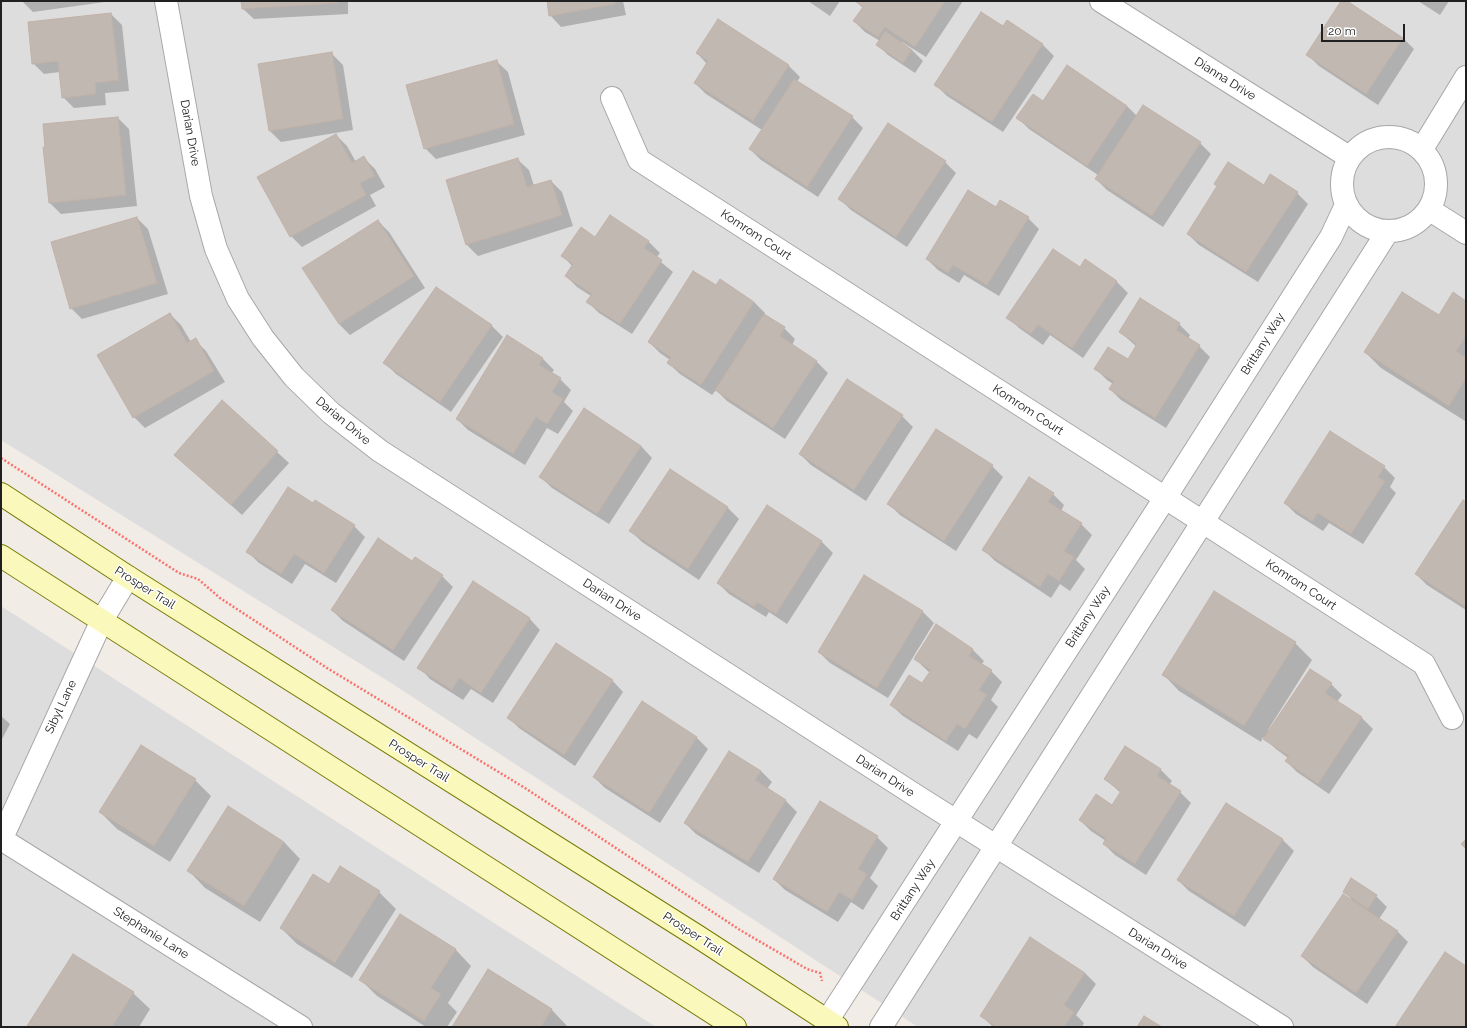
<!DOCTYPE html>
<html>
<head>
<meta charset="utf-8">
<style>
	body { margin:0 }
	#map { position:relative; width:1467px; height:1028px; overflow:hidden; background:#f1ece6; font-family:Raleway,sans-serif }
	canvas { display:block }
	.frame { position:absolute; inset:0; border:2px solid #202020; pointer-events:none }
	.scale { position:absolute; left:1321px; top:24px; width:84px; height:18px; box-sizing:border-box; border:2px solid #202020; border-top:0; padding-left:5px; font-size:12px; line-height:14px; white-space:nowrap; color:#202020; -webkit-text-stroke:3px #fff; paint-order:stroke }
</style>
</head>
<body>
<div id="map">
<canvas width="1467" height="1028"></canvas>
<div class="frame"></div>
<div class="scale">20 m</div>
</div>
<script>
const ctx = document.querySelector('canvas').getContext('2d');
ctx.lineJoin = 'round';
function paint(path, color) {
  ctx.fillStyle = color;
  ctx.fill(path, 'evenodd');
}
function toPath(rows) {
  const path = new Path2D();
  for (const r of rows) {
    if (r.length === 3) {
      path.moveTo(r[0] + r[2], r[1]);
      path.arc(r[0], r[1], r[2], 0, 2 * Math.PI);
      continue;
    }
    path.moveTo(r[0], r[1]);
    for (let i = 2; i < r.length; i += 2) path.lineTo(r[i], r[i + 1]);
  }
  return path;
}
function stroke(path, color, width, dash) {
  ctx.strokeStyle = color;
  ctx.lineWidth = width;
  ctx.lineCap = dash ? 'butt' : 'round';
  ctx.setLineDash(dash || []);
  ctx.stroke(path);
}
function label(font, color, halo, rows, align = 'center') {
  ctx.font = font + ' Raleway,sans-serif';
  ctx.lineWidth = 3;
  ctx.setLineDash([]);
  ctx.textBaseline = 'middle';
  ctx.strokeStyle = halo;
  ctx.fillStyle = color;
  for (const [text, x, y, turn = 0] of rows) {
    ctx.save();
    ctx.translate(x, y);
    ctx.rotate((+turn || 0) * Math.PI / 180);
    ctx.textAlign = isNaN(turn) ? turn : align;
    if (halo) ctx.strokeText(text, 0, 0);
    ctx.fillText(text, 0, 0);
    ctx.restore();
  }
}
const residential = toPath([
	[1,1,1466,1,1466,1027,918,1027,391,683,1,440],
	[1,606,656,1027,1,1027]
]);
const shadow = toPath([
	[22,1,112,1,33,12],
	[242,1,348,1,348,14,254,19,242,8],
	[548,1,623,1,626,15,561,27,550,15],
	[808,1,840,1,830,16],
	[856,1,963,1,926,57,902,42,901,43,912,50,923,61,915,73,888,55,877,44,880,41,865,32,854,21,863,8],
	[1343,1,1345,1,1403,38,1414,49,1378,105,1319,66,1308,55],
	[1418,1,1449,1,1440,15],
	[111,14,122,25,129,91,105,93,106,105,74,108,63,97,60,72,44,74,33,63],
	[718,20,789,66,800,77,797,82,852,117,863,128,818,197,761,160,750,149,762,130,706,94,695,83,707,64,697,53],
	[1003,28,1043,45,1054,56,1003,132,947,96,936,85],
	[331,53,343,65,353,130,281,142,270,131],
	[496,61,508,72,525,135,436,159,425,148],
	[1043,102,1127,106,1137,116,1200,143,1211,154,1163,227,1107,190,1096,179,1098,175,1029,129,1018,118],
	[118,118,129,129,137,206,61,214,50,203],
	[336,135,347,146,356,162,364,158,375,169,385,187,370,195,376,206,302,247,291,236],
	[517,159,529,170,534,186,551,181,562,192,573,226,478,256,467,245],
	[945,162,956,173,907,247,851,210,840,199],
	[1264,186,1297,193,1308,204,1258,282,1199,245,1188,234],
	[996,208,1028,218,1039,229,999,296,964,275,959,283,938,270,927,259],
	[610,216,649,242,660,253,656,258,673,272,632,334,599,313,588,302,591,296,577,287,566,276,573,267,563,256,596,238],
	[137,218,148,229,168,294,82,319,71,308],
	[378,221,389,232,425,288,350,335,339,324],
	[1085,261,1117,282,1128,293,1083,358,1050,335,1043,345,1019,328,1008,317,1080,268],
	[716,286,754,302,765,313,764,315,784,328,795,339,792,345,817,362,828,373,785,439,727,401,716,390,712,395,680,374,668,363,670,360,660,353,649,342],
	[436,288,492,326,503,337,451,412,396,374,385,363],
	[1466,302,1466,420,1465,421,1381,368,1365,352],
	[170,314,181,325,191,342,195,340,206,351,225,382,145,428,134,417],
	[1179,324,1190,335,1188,339,1199,346,1210,357,1166,428,1121,400,1110,389,1113,384,1107,380,1096,369,1128,360,1137,347,1120,332],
	[507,337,543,359,554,370,551,374,560,379,571,390,564,402,573,411,558,434,547,428,525,465,468,430,457,419],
	[222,402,289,463,242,515,175,455],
	[902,416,913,427,866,501,811,465,800,454],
	[641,446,652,458,609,524,552,488,541,477],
	[992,466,1003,477,956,551,900,515,889,504],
	[1384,467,1395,478,1390,487,1396,493,1363,544,1329,523,1323,531,1296,514,1285,503],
	[670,471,728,508,739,519,699,580,642,542,631,531],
	[1053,494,1064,505,1061,511,1081,524,1092,535,1076,560,1085,569,1070,591,1060,584,1051,598,995,561,984,550],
	[1466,503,1466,610,1427,585,1416,574],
	[767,506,822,542,833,553,787,624,769,612,766,617,729,594,718,583],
	[354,526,365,537,336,583,305,564,292,584,259,563,248,552],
	[413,562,442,576,453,587,404,661,343,621,332,610],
	[865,577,923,612,934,623,888,698,830,663,819,652],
	[1214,592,1295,643,1312,660,1268,730,1269,731,1331,684,1342,695,1337,702,1362,718,1373,729,1329,794,1297,772,1286,761,1288,758,1276,749,1263,737,1261,742,1179,691,1163,674],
	[529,618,540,630,493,703,471,689,463,700,430,679,419,667],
	[973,650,984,661,981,665,991,671,1002,682,991,700,998,707,977,739,969,734,958,751,903,716,891,705,923,684,930,673,915,659],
	[612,680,623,692,575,766,519,728,508,717],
	[642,703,697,738,708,749,660,823,605,788,594,777],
	[1,716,10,724,1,741],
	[1125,747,1161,770,1172,781,1169,785,1180,792,1191,803,1146,875,1115,855,1104,844,1106,841,1091,831,1080,820,1113,807,1121,793,1105,779],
	[761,771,772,782,767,789,786,801,797,812,759,873,696,834,685,823],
	[195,780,211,796,170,862,117,829,100,812],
	[1227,804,1283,840,1294,851,1245,927,1189,891,1178,880],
	[877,837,888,848,870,878,878,886,863,910,851,902,838,922,785,890,774,879],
	[284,842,300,859,260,922,205,888,189,871],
	[329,885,379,892,396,909,352,978,297,944,281,928],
	[1344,891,1376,896,1387,907,1379,919,1397,931,1408,942,1367,1004,1313,967,1302,956,1353,901],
	[455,949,471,966,448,1003,457,1012,447,1027,426,1027,377,996,361,980],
	[73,955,133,993,150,1009,139,1027,30,1027],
	[488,970,552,1010,568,1027,453,1027],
	[1085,973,1096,984,1076,1015,1084,1023,1082,1027,993,1027,981,1015]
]);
const building = toPath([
	[241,1,338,1,338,3,242,9,241,1],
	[547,1,615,1,615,4,549,16,547,1],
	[855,1,945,1,915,47,885,27,878,37,853,21,863,7,855,1],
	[1341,1,1347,1,1403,38,1366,94,1306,55,1341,1],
	[981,12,1003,26,1007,20,1043,44,992,122,934,85,981,12],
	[111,13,119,80,95,83,96,94,62,98,58,61,32,64,28,22,111,13],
	[718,19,789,65,753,121,694,83,708,61,696,53,718,19],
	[885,31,912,50,903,63,876,45,885,31],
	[332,52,343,119,269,131,258,64,332,52],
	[497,60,514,124,424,149,406,85,497,60],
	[1067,65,1127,106,1087,166,1016,118,1033,94,1043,101,1067,65],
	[794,79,853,116,807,187,749,149,794,79],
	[1143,105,1201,142,1152,216,1095,179,1143,105],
	[118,117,126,195,49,203,43,147,45,147,43,124,118,117],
	[888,123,946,161,896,237,838,199,888,123],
	[336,134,352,163,364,156,375,176,360,183,366,195,290,237,257,177,336,134],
	[518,158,527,187,551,180,562,215,466,245,446,180,518,158],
	[1228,162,1264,185,1270,174,1298,192,1246,272,1187,234,1217,186,1214,184,1228,162],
	[968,190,996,207,1000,200,1029,217,987,285,953,265,948,273,926,259,968,190],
	[610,215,649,241,644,248,662,260,620,324,586,302,592,294,565,276,573,264,561,256,581,227,595,237,610,215],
	[137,217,157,283,70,309,51,242,137,217],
	[378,220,414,276,339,324,302,268,378,220],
	[1053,249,1080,267,1085,259,1117,281,1072,348,1038,325,1031,334,1006,318,1053,249],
	[693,271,716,285,720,279,754,302,701,385,667,363,671,357,648,342,693,271],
	[436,287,492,325,440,402,383,363,436,287],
	[1402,292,1439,315,1453,292,1466,301,1466,336,1456,351,1466,358,1466,378,1449,406,1364,352,1402,292],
	[1140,298,1180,323,1176,330,1200,345,1155,418,1109,389,1114,381,1094,369,1108,347,1128,359,1137,344,1119,332,1140,298],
	[170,313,187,343,196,338,214,371,133,418,97,355,170,313],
	[764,314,785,327,780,336,817,361,773,428,715,390,764,314],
	[507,335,543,358,539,365,561,378,552,392,563,399,547,424,536,417,513,454,456,419,507,335],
	[847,379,903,415,854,490,799,454,847,379],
	[222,400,278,451,231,505,174,455,222,400],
	[584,408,641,446,597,514,539,477,584,408],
	[936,429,993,465,944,541,887,504,936,429],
	[1330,431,1385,466,1378,477,1385,481,1351,534,1318,513,1312,521,1284,503,1330,431],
	[670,469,728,507,688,569,629,531,670,469],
	[1029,477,1054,493,1048,502,1082,523,1064,551,1074,557,1059,581,1048,574,1040,587,982,550,1029,477],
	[288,487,313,503,315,500,355,525,324,573,294,554,281,574,246,552,288,487],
	[1463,500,1466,502,1466,607,1415,574,1463,500],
	[767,505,822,541,776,614,757,602,754,607,717,583,767,505],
	[378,538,412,561,415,557,443,575,393,650,331,610,378,538],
	[864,575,923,611,877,688,818,652,864,575],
	[473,581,530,618,481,693,459,678,452,690,417,668,473,581],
	[1214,591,1296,642,1244,726,1162,675,1214,591],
	[936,624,973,649,969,656,992,670,979,690,987,695,965,729,957,724,946,741,890,705,909,675,922,683,931,670,914,659,936,624],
	[556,643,613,680,564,755,507,718,556,643],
	[1310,669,1332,683,1325,693,1362,717,1318,784,1285,761,1289,756,1263,739,1310,669],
	[642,701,697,737,649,813,593,777,642,701],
	[141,745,196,779,154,846,99,812,141,745],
	[1125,746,1161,769,1157,776,1181,791,1135,864,1103,844,1106,838,1079,820,1096,794,1112,805,1121,791,1104,779,1125,746],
	[729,751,761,771,755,780,786,800,748,862,684,823,729,751],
	[820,801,878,836,858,869,867,874,852,900,839,892,827,912,773,879,820,801],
	[1226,803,1283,839,1234,916,1177,880,1226,803],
	[228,806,284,842,244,906,187,871,228,806],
	[1466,839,1466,849,1461,844,1466,839],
	[340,866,380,891,335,963,280,928,313,874,329,884,340,866],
	[1351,878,1377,895,1368,909,1343,892,1351,878],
	[1343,894,1398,931,1356,993,1301,956,1343,894],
	[400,914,456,949,431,988,441,994,424,1021,359,980,400,914],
	[1030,937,1085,973,1064,1005,1074,1012,1064,1027,997,1027,980,1016,1030,937],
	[1445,952,1466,966,1466,1027,1395,1027,1445,952],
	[73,954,134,992,112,1027,29,1027,27,1026,73,954],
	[488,969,552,1009,541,1027,452,1027,488,969],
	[1144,1016,1162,1027,1137,1027,1144,1016]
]);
const path = toPath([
	[1,458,179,573,198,579,220,598,327,668,525,788,740,930,807,969,820,973,822,981]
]);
const minor = toPath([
	[166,1,201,196,216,249,238,299,263,338,294,377,331,413,380,451,915,795,1282,1027],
	[1101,1,1349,157],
	[612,98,639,160,1424,664,1452,718],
	[1389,184,47],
	[1422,149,1466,77],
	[1430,210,1466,233],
	[1,839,301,1027],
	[1,840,102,620,128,577],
	[827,1027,827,1021,1165,498,1331,237,1346,205],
	[881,1027,1388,231]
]);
const secondary = toPath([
	[1,494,128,577,697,936,837,1027],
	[1,556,735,1027]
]);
const streetNames = [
	["Dianna Drive",1225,79,32],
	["Darian Drive",190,133,80],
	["Komrom Court",756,235,33],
	["Brittany Way",1263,344,-58],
	["Komrom Court",1028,410,33],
	["Darian Drive",343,421,40],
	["Komrom Court",1301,585,33],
	["Prosper Trail",145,588,32],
	["Darian Drive",612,600,33],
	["Brittany Way",1088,617,-57],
	["Sibyl Lane",61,707,-65],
	["Prosper Trail",419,761,32],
	["Darian Drive",885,776,33],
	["Brittany Way",913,890,-57],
	["Stephanie Lane",151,933,32],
	["Prosper Trail",693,934,33],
	["Darian Drive",1158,949,32]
];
paint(residential, '#dedddd');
paint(shadow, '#0003');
paint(building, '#c1b8b2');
stroke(building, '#c2b2a8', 1);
stroke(minor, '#a7a7a7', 24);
stroke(secondary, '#757a04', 24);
stroke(path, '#fb726d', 2.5, [2, 2]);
stroke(minor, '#fff', 22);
stroke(secondary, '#faf9bb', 22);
label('12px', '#202020', '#fff', streetNames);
</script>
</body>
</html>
